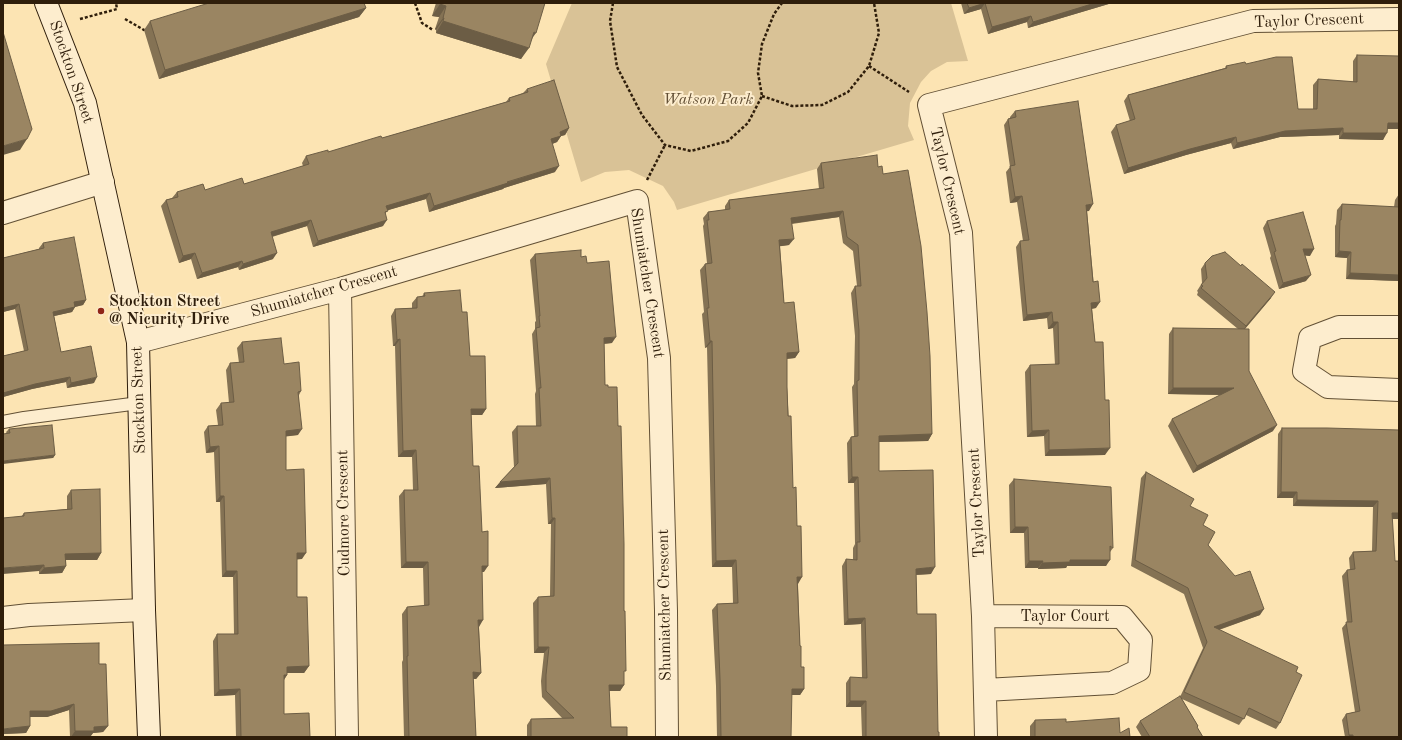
<!DOCTYPE html>
<html>
<head>
<meta charset="utf-8">
<style>
	body { margin:0 }
	#map { position:relative; width:1402px; height:740px; overflow:hidden; background:#fce4b3; font-family:"Old Standard TT",serif }
	canvas { display:block }
	.frame { position:absolute; inset:0; border:4px solid #2f1e0b; pointer-events:none }
</style>
</head>
<body>
<div id="map">
<canvas width="1402" height="740"></canvas>
<div class="frame"></div>
</div>
<script>
const ctx = document.querySelector('canvas').getContext('2d');
ctx.lineJoin = 'round';
function paint(path, color) {
  ctx.fillStyle = color;
  ctx.fill(path, 'evenodd');
}
function toPath(rows) {
  const path = new Path2D();
  for (const r of rows) {
    path.moveTo(r[0], r[1]);
    for (let i = 2; i < r.length; i += 2) path.lineTo(r[i], r[i + 1]);
  }
  return path;
}
function stroke(path, color, width, dash) {
  ctx.strokeStyle = color;
  ctx.lineWidth = width;
  ctx.lineCap = dash ? 'butt' : 'round';
  ctx.setLineDash(dash || []);
  ctx.stroke(path);
}
function label(font, color, halo, rows, align = 'center') {
  ctx.font = font + ' "Old Standard TT",serif';
  ctx.lineWidth = 4;
  ctx.setLineDash([]);
  ctx.textBaseline = 'middle';
  ctx.strokeStyle = halo;
  ctx.fillStyle = color;
  for (const [text, x, y, turn = 0] of rows) {
    ctx.save();
    ctx.translate(x, y);
    ctx.rotate((+turn || 0) * Math.PI / 180);
    ctx.textAlign = isNaN(turn) ? turn : align;
    if (halo) ctx.strokeText(text, 0, 0);
    ctx.fillText(text, 0, 0);
    ctx.restore();
  }
}
const green = toPath([
	[572,3,951,3,968,61,947,62,931,71,921,82,910,103,908,126,914,140,677,210,674,202,663,186,629,170,605,172,581,182,546,64]
]);
const path = toPath([
	[415,3,422,23,433,30],
	[613,3,610,21,617,67,642,115,665,145,691,151,728,141,748,123,762,96,758,73,762,44,774,14,782,3],
	[80,19,117,9,116,3],
	[125,19,144,30,146,29],
	[869,66,909,92],
	[762,96,792,106,822,105,848,92,869,66,879,33,874,3],
	[647,180,665,145]
]);
const lane = toPath([
	[3,422,24,418,139,403]
]);
const street = toPath([
	[3,213,103,182],
	[340,289,347,737],
	[1399,327,1339,327,1310,338,1304,371,1328,387,1399,390],
	[138,342,340,289,637,201,659,358,666,611,667,737],
	[983,616,1122,617,1141,640,1139,670,1112,683,985,690],
	[3,618,29,615,144,610],
	[986,737,983,616,961,233,929,105,1253,21,1399,19]
]);
const secondary = toPath([
	[46,3,85,103,138,342,144,610,149,737]
]);
const wall = toPath([
	[436,3,545,3,532,39,521,59,436,33,436,30,435,29,439,17,432,16],
	[961,3,1112,3,1028,28,1027,22,988,34,981,9,964,14],
	[366,8,359,17,159,79,144,30,150,21],
	[1357,55,1399,129,1387,129,1383,140,1339,139,1339,135,1280,137,1233,149,1231,143,1186,155,1124,174,1111,132,1116,125,1130,121,1124,101,1128,95,1225,68,1226,66,1246,64,1298,109,1313,109,1313,85,1318,79,1353,82,1353,61],
	[527,89,569,128,565,135,561,136,557,142,552,144,555,172,504,188,503,189,429,212,426,199,388,210,385,214,383,226,313,247,307,226,272,237,273,259,239,270,238,267,197,279,191,259,179,263,161,206,166,200,172,198,177,192,205,190,244,184,303,166,302,163,306,156,328,152,382,138,506,102,509,98,523,93],
	[1015,111,1089,211,1087,211,1096,308,1092,309,1105,455,1045,456,1044,436,1027,437,1025,372,1030,365,1055,365,1053,328,1048,329,1047,318,1023,321,1016,247,1020,241,1023,241,1017,202,1010,203,1006,172,1010,167,1004,125,1008,119,1010,118,1010,117],
	[821,163,878,167,883,174,932,434,928,441,879,442,879,471,931,574,916,575,917,614,938,732,939,737,862,737,861,707,846,707,846,683,850,677,862,678,861,624,844,625,842,566,846,559,853,560,853,548,855,544,854,483,848,483,847,443,851,437,854,436,852,387,854,384,855,336,851,293,855,286,857,286,853,251,843,243,839,217,792,224,789,245,780,246,784,303,799,352,795,358,787,359,787,387,798,584,800,646,801,667,804,689,800,695,791,695,791,737,717,737,716,686,712,610,717,604,733,603,732,567,712,567,707,347,705,348,702,314,704,312,700,270,705,264,707,263,703,226,704,224,703,218,708,212,725,210,725,206,729,200,819,189,817,169],
	[1399,194,1399,281,1346,279,1347,258,1335,257,1335,226,1336,224,1337,210,1342,204,1394,207,1395,200],
	[1267,221,1310,256,1305,255,1306,281,1279,289,1270,258,1271,256,1263,228],
	[43,243,86,300,83,305,75,307,72,312,54,316,61,352,94,383,67,388,66,382,32,389,3,397,3,356,24,351,15,309,3,312,3,258,39,249,39,248],
	[535,254,581,257,587,263,612,343,604,344,605,385,624,611,624,685,620,691,609,691,611,727,627,737,527,737,527,725,531,719,563,719,542,697,541,681,544,653,534,653,533,603,538,597,550,596,551,524,548,524,546,484,495,488,514,467,512,432,517,426,536,426,535,394,536,391,532,334,535,329,535,322,536,321,530,260],
	[1205,263,1271,298,1245,329,1249,371,1273,431,1193,473,1168,426,1172,419,1222,395,1168,394,1169,334,1173,328,1238,329,1197,295,1198,292,1197,291,1202,283,1201,269],
	[424,293,462,312,470,356,486,409,482,415,471,415,473,466,482,532,484,572,482,572,479,627,481,673,476,679,473,679,476,737,404,737,402,662,403,660,402,614,407,607,424,606,423,568,401,568,399,496,404,490,413,490,412,457,398,457,395,346,393,346,391,316,395,309,412,308,412,303,417,297,422,297],
	[242,342,284,364,301,391,299,395,298,435,286,436,286,470,302,559,297,559,297,597,309,666,304,673,287,673,287,675,284,680,284,714,310,737,236,737,235,695,214,696,213,641,217,634,234,634,233,577,222,577,220,502,216,502,214,452,206,453,204,432,208,426,218,425,216,410,221,403,229,403,226,370,230,363,239,363,237,348],
	[1282,428,1399,430,1399,519,1392,519,1399,737,1345,737,1342,720,1346,714,1355,712,1342,628,1347,622,1342,576,1347,570,1350,570,1349,558,1353,552,1372,551,1373,507,1293,506,1293,498,1277,498,1278,434],
	[9,429,55,455,53,458,7,434,6,432],
	[1146,472,1190,506,1203,525,1208,545,1260,615,1219,630,1296,672,1280,723,1276,729,1246,715,1239,725,1182,699,1198,726,1197,728,1203,737,1142,737,1136,727,1140,721,1180,697,1203,648,1184,594,1131,566,1141,478],
	[1014,479,1113,548,1110,552,1106,566,1067,566,1066,568,1038,569,1038,568,1025,568,1024,533,1010,533,1009,485],
	[71,490,101,553,97,560,66,560,66,566,62,573,39,574,39,571,21,517,24,513,67,509,67,496],
	[99,664,108,726,103,732,93,733,90,737,70,737,69,710,47,717,30,717,30,726,26,733,3,734],
	[1035,720,1066,722,1120,733,1130,737,1030,737,1030,726]
]);
const shadedWall = toPath([
	[985,3,981,9,964,14,969,8],
	[1095,3,1112,3,1028,28,1033,22],
	[440,4,446,6,439,17,432,16],
	[366,8,359,17,159,79,165,70],
	[1031,16,1027,22,988,34,992,27],
	[443,18,444,18,436,30,435,29],
	[443,21,529,48,521,59,436,33],
	[534,32,536,33,528,44],
	[1388,123,1399,123,1399,129,1383,129],
	[569,128,565,135,561,136,557,142,547,146,551,139,560,132],
	[1343,128,1339,135,1280,137,1233,149,1237,143,1285,131],
	[1343,133,1387,133,1383,140,1339,139],
	[1236,137,1231,143,1186,155,1124,174,1128,168,1190,149],
	[27,139,20,150,3,155,3,146],
	[559,166,555,172,504,188,503,189,429,212,434,206],
	[430,193,426,199,382,212,386,206],
	[1022,196,1017,202,1010,203,1015,197],
	[1093,204,1089,211,1082,212,1086,205],
	[843,211,839,217,787,224,791,218],
	[311,220,307,226,267,238,271,232],
	[387,220,383,226,313,247,318,241],
	[794,239,789,245,775,247,779,240],
	[1303,249,1314,249,1310,256,1298,255],
	[1339,251,1351,252,1347,258,1335,257],
	[195,253,191,259,179,263,183,256],
	[277,253,273,259,239,270,243,264],
	[242,261,238,267,197,279,202,273],
	[1350,273,1399,275,1399,281,1346,279],
	[1311,275,1306,281,1279,289,1283,283],
	[1275,292,1271,298,1242,332,1246,326],
	[86,300,83,305,70,308,74,302],
	[1100,302,1096,308,1086,309,1091,303],
	[19,304,15,309,3,312,3,308],
	[75,307,72,312,50,317,53,312],
	[1052,312,1047,318,1023,321,1027,315],
	[1053,322,1058,322,1053,328,1048,329],
	[616,337,612,343,599,344,604,338],
	[400,339,395,346,393,346,397,340],
	[710,341,712,341,707,347,705,348],
	[799,352,795,358,783,359,787,353],
	[70,377,66,382,32,389,3,397,3,393,35,384],
	[97,377,94,383,67,388,71,383],
	[1173,388,1234,388,1230,395,1168,394],
	[471,409,486,409,482,415,466,415],
	[1277,425,1273,431,1193,473,1197,466],
	[302,429,298,435,282,437,286,431],
	[1049,430,1044,436,1027,437,1032,431],
	[932,434,928,441,874,442,879,436],
	[219,446,214,452,206,453,210,447],
	[1110,448,1105,455,1045,456,1049,450],
	[416,450,412,457,398,457,403,451],
	[55,455,53,458,3,464,3,461],
	[852,477,858,477,854,483,848,483],
	[550,478,546,484,495,488,500,482],
	[1281,492,1297,492,1293,498,1277,498],
	[220,496,224,496,220,502,216,502],
	[1297,500,1378,501,1373,507,1293,506],
	[1392,513,1399,513,1399,519,1387,519],
	[552,518,555,518,551,524,548,524],
	[1015,527,1028,527,1024,533,1010,533],
	[101,553,97,560,61,560,65,554],
	[297,553,306,553,302,559,292,560],
	[736,560,732,567,712,567,716,561],
	[1070,560,1110,560,1106,566,1067,566,1066,568,1038,569,1042,563],
	[1029,561,1043,561,1038,568,1025,568],
	[406,562,428,562,423,568,401,568],
	[44,565,39,571,3,574,3,568],
	[66,566,62,573,39,574,44,568],
	[482,566,488,566,484,572,478,572],
	[935,567,931,574,912,575,916,569],
	[226,571,237,571,233,577,222,577],
	[797,577,802,577,798,584,793,584],
	[1264,609,1260,615,1209,633,1214,627],
	[865,618,861,624,844,625,848,619],
	[478,620,483,620,479,627],
	[538,647,549,647,544,653,534,653],
	[309,666,304,673,283,673,287,667],
	[473,672,481,673,476,679,469,678],
	[284,675,287,675,283,681],
	[609,685,624,685,620,691,604,691],
	[240,689,235,695,214,696,219,690],
	[792,689,804,689,800,695,787,695],
	[850,701,866,701,861,707,846,707],
	[74,704,69,710,47,717,25,717,30,711],
	[30,726,26,733,3,734,3,729],
	[108,726,103,732,93,733,90,737,71,737,75,731,94,727],
	[1349,735,1353,735,1351,737,1348,737]
]);
const building = toPath([
	[209,3,364,3,366,8,165,70,150,21,209,3],
	[441,3,545,3,536,33,534,32,529,48,443,21,444,18,443,18,446,6,440,4,441,3],
	[967,3,1095,3,1033,22,1031,16,992,27,985,3,969,8,967,3],
	[3,32,32,129,27,139,3,146,3,32],
	[1357,55,1399,56,1399,123,1388,123,1387,133,1343,133,1343,128,1285,131,1237,143,1236,137,1190,149,1128,168,1116,125,1135,119,1128,95,1227,68,1226,66,1245,62,1246,64,1276,57,1292,57,1298,109,1317,109,1318,79,1357,82,1357,55],
	[554,80,569,128,560,132,561,136,551,139,559,166,507,182,508,183,434,206,430,193,386,206,388,211,385,212,387,220,318,241,311,220,271,232,277,253,243,264,242,261,202,273,195,253,183,256,166,200,178,197,177,192,203,184,205,190,242,178,244,184,309,164,306,156,328,150,328,152,381,136,382,138,510,101,509,98,528,92,527,89,554,80],
	[1078,101,1093,204,1086,205,1093,282,1098,281,1100,302,1091,303,1095,342,1103,342,1105,400,1109,400,1110,448,1049,450,1049,430,1032,431,1030,365,1059,364,1058,322,1053,322,1052,312,1027,315,1020,241,1029,240,1022,196,1015,197,1010,166,1015,165,1008,119,1016,117,1015,111,1078,101],
	[877,155,878,167,882,166,883,174,908,170,921,246,927,312,930,356,932,434,879,436,879,471,933,470,935,567,916,569,917,614,936,614,938,732,939,732,939,737,866,737,866,701,850,701,850,677,867,678,865,618,848,619,846,559,857,560,857,542,860,542,858,477,852,477,851,437,858,436,857,381,859,380,859,330,855,286,861,286,858,245,847,237,843,211,791,218,794,239,779,240,784,303,794,302,799,352,787,353,787,387,788,416,791,416,793,488,796,487,797,526,801,526,802,577,797,577,800,646,801,646,801,667,804,667,804,689,792,689,791,737,721,737,720,679,717,604,738,603,736,560,716,561,712,341,710,341,707,308,709,308,705,264,712,263,707,220,709,220,708,212,730,209,729,200,824,188,821,163,877,155],
	[1399,194,1399,275,1350,273,1351,252,1339,251,1340,220,1341,220,1342,204,1399,207,1399,194],
	[1303,212,1314,249,1303,249,1311,275,1283,283,1274,252,1276,251,1267,221,1303,212],
	[74,237,86,300,74,302,75,307,53,312,61,352,91,346,97,377,71,383,70,377,35,384,3,393,3,356,28,350,19,304,3,308,3,258,44,248,43,243,74,237],
	[581,250,581,257,586,256,587,263,609,261,616,337,604,338,605,385,608,385,608,387,617,387,618,426,621,426,624,544,624,611,625,611,626,671,624,671,624,685,609,685,611,727,627,727,627,737,531,737,531,719,574,718,546,691,546,675,549,647,538,647,538,597,554,596,555,518,552,518,550,478,500,482,518,463,517,426,541,426,539,388,541,388,536,328,540,327,539,316,540,316,535,254,581,250],
	[1225,252,1241,266,1242,264,1275,292,1246,326,1201,288,1203,286,1201,285,1207,278,1205,263,1212,256,1225,252],
	[460,290,462,312,467,312,470,356,485,356,486,409,471,409,473,466,479,466,482,532,488,531,488,566,482,566,483,620,478,620,481,673,473,672,476,737,409,737,407,656,408,656,407,607,429,605,428,562,406,562,404,490,418,490,416,450,403,451,400,339,397,340,395,309,417,308,417,297,425,296,424,293,460,290],
	[1173,328,1249,329,1249,371,1277,425,1197,466,1172,419,1234,388,1173,388,1173,328],
	[281,338,284,364,299,362,301,391,298,392,302,429,286,431,286,470,304,469,306,553,297,553,297,597,307,597,309,666,287,667,287,675,284,675,284,714,309,713,310,737,241,737,240,689,219,690,217,634,238,634,237,571,226,571,224,496,220,496,219,446,210,447,208,426,223,425,221,403,234,402,230,363,244,362,242,342,281,338],
	[52,425,55,455,3,461,3,434,10,433,9,429,52,425],
	[1282,428,1327,428,1399,430,1399,513,1392,513,1395,561,1399,561,1399,737,1353,737,1353,735,1349,735,1346,714,1360,711,1346,622,1352,622,1347,570,1355,569,1353,552,1376,551,1378,501,1297,500,1297,492,1281,492,1282,428],
	[1146,472,1194,499,1190,506,1208,515,1203,525,1215,532,1208,545,1235,576,1250,571,1264,609,1214,627,1298,667,1296,672,1302,675,1280,723,1249,708,1244,719,1184,692,1207,642,1188,588,1135,560,1146,472],
	[1014,479,1111,487,1113,548,1110,546,1110,560,1070,560,1070,562,1042,563,1043,561,1029,561,1028,527,1015,527,1014,479],
	[100,489,101,553,65,554,66,566,44,568,44,565,3,568,3,518,24,516,24,513,72,509,71,490,100,489],
	[99,643,99,664,106,664,108,726,94,727,94,731,75,731,74,704,51,711,30,711,30,726,3,729,3,645,99,643],
	[1180,696,1198,726,1197,727,1203,737,1150,737,1140,721,1180,696],
	[1119,718,1120,733,1129,728,1130,737,1035,737,1035,720,1066,719,1066,722,1119,718]
]);
const markers = [
	[101,311,4,"#8f2418"]
];
const streetNames = [
	["Taylor Crescent",1309,21,-2],
	["Stockton Street",71,72,71],
	["Taylor Crescent",947,181,77],
	["Shumiatcher Crescent",647,283,81],
	["Shumiatcher Crescent",324,292,-16],
	["Stockton Street",139,400,-92],
	["Taylor Crescent",977,503,-93],
	["Cudmore Crescent",344,513,-91],
	["Shumiatcher Crescent",665,605,-91],
	["Taylor Court",1065,617]
];
const parkNames = [
	["Watson Park",708,100]
];
const poiNames = [
	["Stockton Street",109,302],
	["@ Nicurity Drive",109,320]
];
paint(green, '#d9c296');
stroke(lane, '#625035', 14);
stroke(street, '#625035', 24);
stroke(secondary, '#2f1e0b', 24);
stroke(path, '#2f1e0b', 2.5, [3, 2]);
stroke(lane, '#fdedce', 12);
stroke(street, '#fdedce', 22);
stroke(secondary, '#fdedce', 22);
paint(wall, '#847254');
paint(shadedWall, '#6c5d45');
paint(building, '#9a8562');
stroke(building, '#6c5d45', 1);
for (const [x, y, r, color] of markers) {
  const dot = new Path2D();
  dot.arc(x, y, r, 0, 2 * Math.PI);
  ctx.fillStyle = color;
  ctx.fill(dot);
  stroke(dot, '#fdedce', 1.5);
}
label('16px', '#2f1e0b', '#fdedce', streetNames);
label('italic 16px', '#624f35', '#fdedce', parkNames);
label('bold 16px', '#2f1e0b', '#fdedce', poiNames, 'left');
</script>
</body>
</html>
